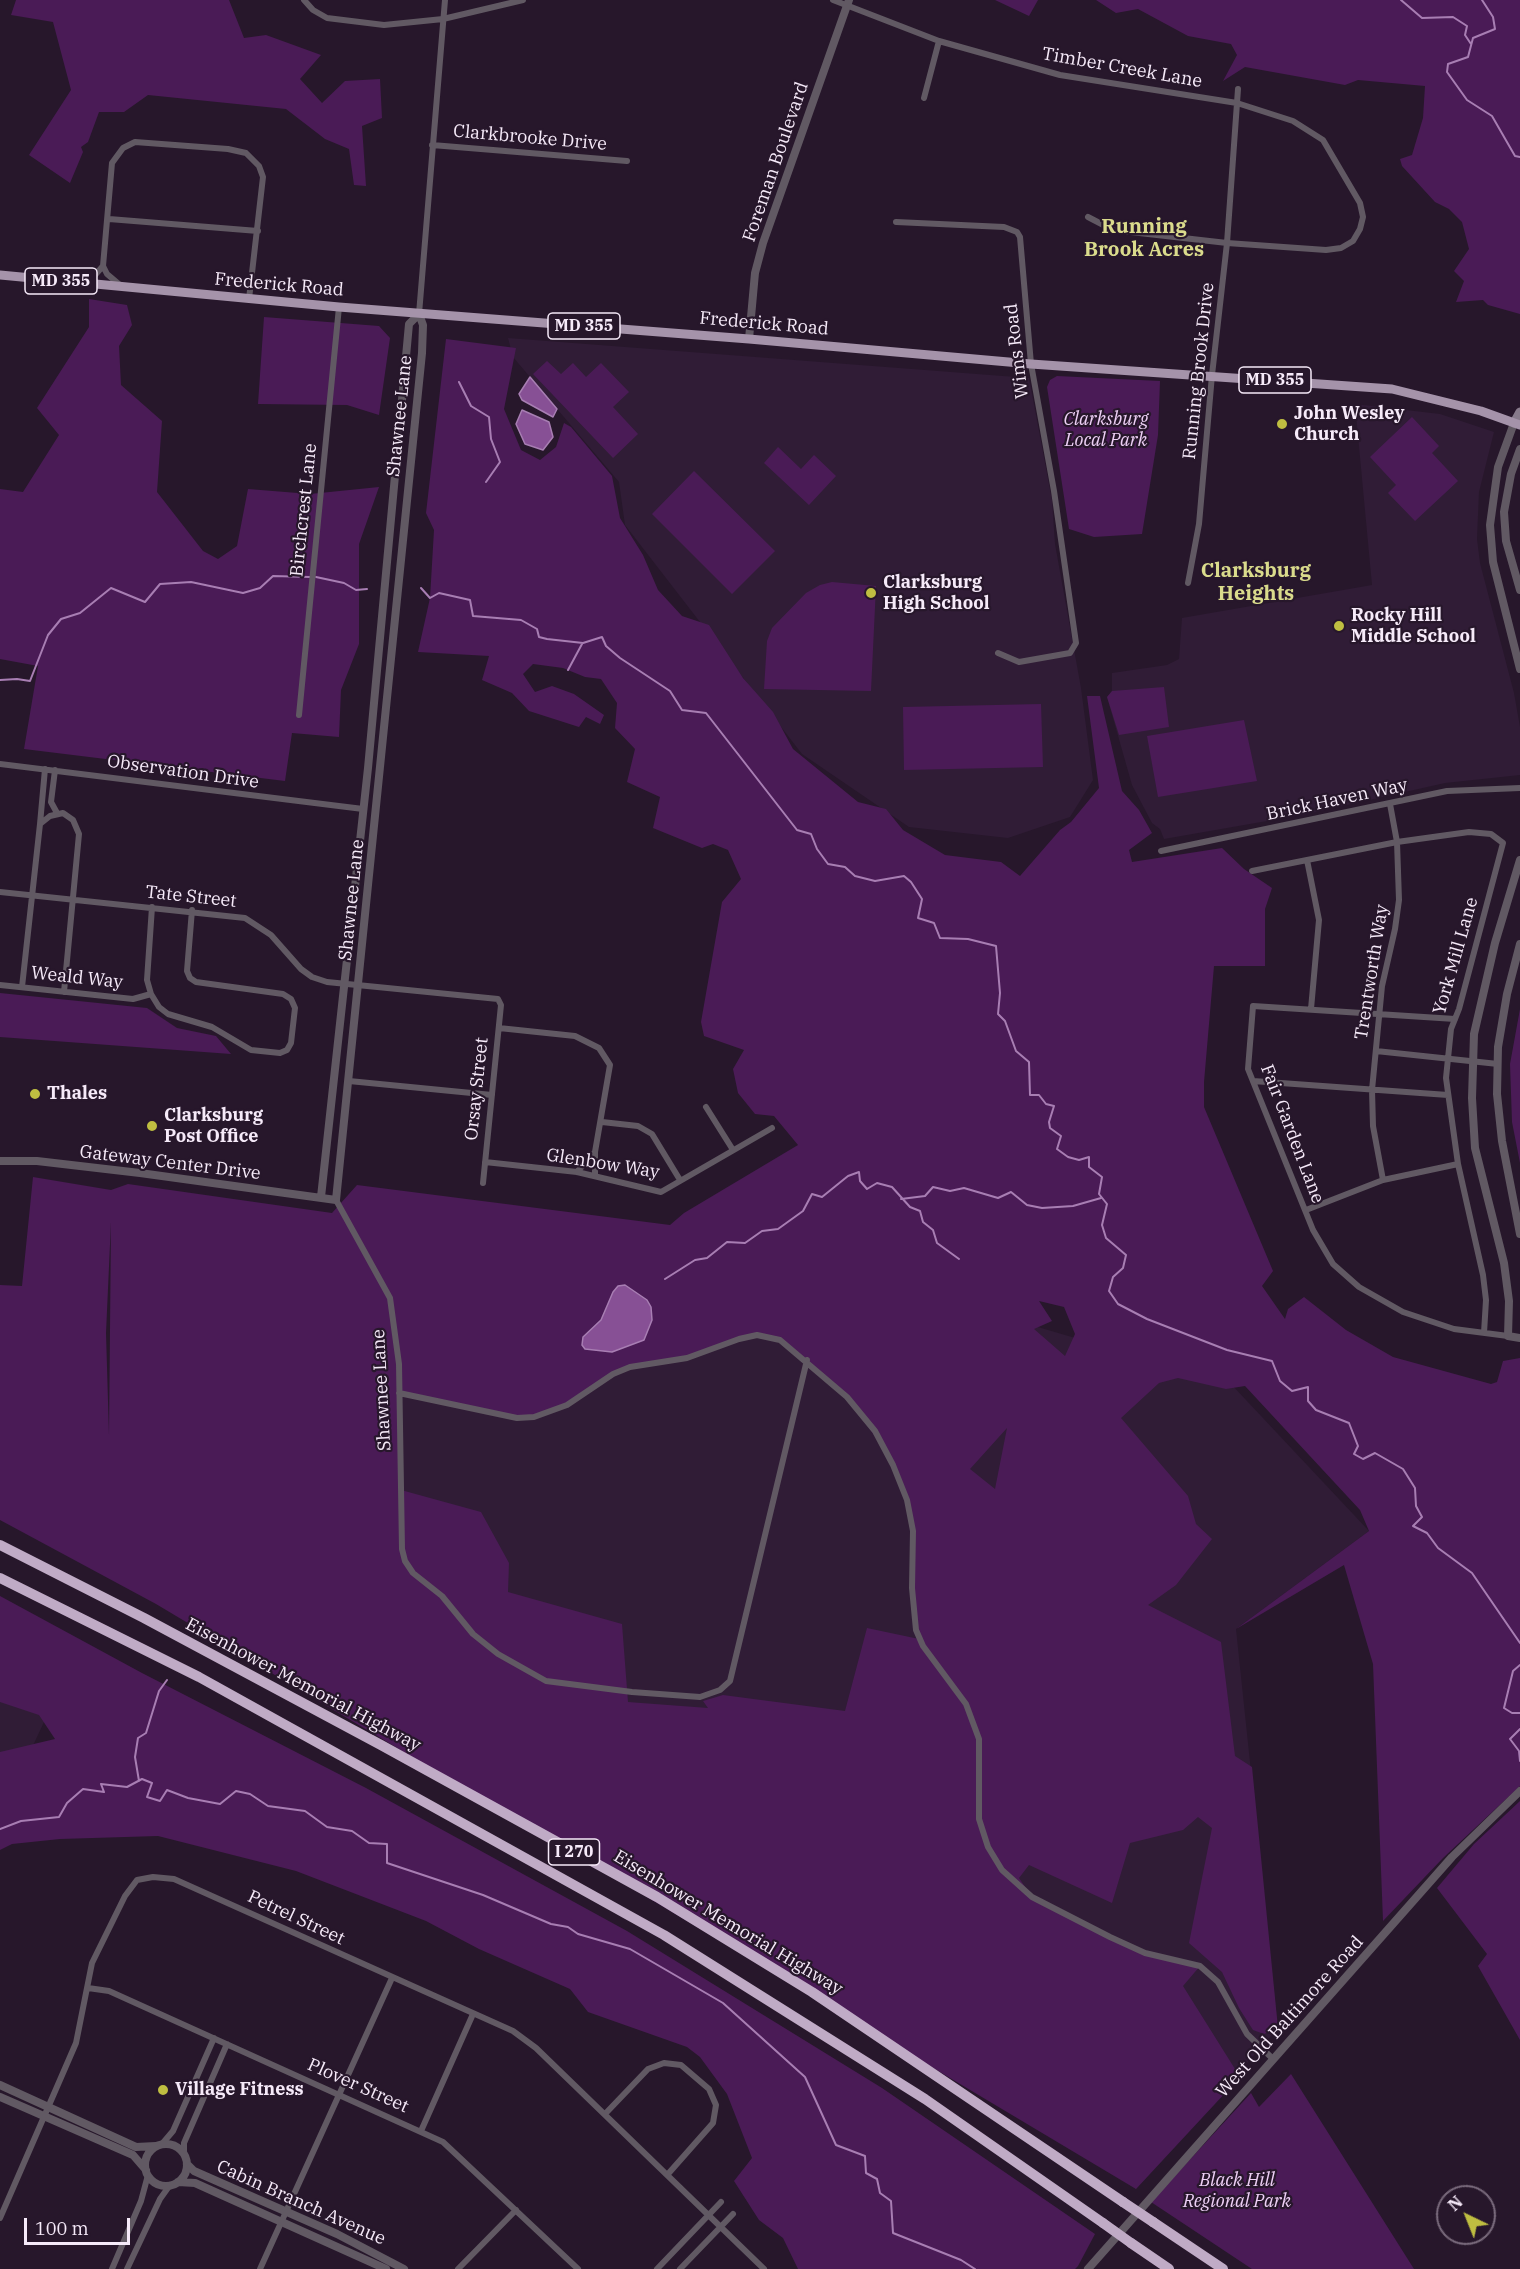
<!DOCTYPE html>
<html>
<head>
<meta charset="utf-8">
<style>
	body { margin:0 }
	#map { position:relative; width:1520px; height:2269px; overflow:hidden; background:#27172b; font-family:"IBM Plex Serif",serif }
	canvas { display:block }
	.north { position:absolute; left:1436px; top:2185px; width:60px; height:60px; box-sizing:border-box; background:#27172b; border:2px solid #7a6b7d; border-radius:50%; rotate:317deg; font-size:16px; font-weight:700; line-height:24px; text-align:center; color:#f6eaf9 }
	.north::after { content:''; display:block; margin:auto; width:21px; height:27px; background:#bfbe41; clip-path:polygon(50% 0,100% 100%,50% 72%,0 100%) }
	.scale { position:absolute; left:24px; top:2218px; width:106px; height:27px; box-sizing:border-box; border:3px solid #f6eaf9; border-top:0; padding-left:8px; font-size:18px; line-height:21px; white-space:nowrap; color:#f6eaf9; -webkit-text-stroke:4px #27172b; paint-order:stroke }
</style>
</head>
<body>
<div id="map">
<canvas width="1520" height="2269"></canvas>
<div class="north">N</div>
<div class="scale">100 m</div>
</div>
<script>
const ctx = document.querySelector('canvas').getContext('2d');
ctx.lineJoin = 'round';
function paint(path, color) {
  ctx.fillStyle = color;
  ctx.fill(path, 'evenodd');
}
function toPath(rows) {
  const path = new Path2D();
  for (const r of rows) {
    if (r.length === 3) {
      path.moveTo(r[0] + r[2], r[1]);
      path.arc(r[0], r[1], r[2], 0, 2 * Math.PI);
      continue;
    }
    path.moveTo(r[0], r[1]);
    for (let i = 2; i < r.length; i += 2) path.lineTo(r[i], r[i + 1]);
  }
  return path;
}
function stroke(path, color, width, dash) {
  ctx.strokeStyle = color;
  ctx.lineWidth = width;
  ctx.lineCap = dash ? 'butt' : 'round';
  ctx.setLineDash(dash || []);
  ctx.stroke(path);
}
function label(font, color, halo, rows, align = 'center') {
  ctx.font = font + ' "IBM Plex Serif",serif';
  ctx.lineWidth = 4.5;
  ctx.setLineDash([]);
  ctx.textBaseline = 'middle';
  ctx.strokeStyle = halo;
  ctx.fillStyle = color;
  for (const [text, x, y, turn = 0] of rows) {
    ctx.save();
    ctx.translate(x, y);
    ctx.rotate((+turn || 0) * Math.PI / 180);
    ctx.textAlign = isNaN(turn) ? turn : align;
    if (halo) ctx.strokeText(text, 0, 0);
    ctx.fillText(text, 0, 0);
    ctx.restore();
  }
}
const built = toPath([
	[508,338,1029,378,1052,500,1055,544,1081,688,1093,780,1070,817,1008,838,909,827,802,754,625,525,619,482,513,357],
	[1355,404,1440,414,1494,432,1479,492,1477,539,1480,563,1514,693,1520,727,1520,775,1445,783,1307,814,1164,839,1160,829,1152,823,1132,785,1107,697,1112,691,1112,673,1167,665,1179,659,1182,618,1372,585],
	[123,1188,327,1226,838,1268,1231,1384,1369,1531,1236,1629,1278,2028,1136,2189,780,1945],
	[0,1605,81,1643,22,1769,0,1775]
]);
const green = toPath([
	[16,0,229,0,244,38,266,35,321,55,300,79,322,103,345,81,380,79,382,118,362,126,366,186,354,185,349,149,325,139,286,109,148,95,124,112,99,112,88,142,81,147,83,152,70,183,29,155,71,90,53,22,11,15],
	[995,0,1038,0,1029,16],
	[1096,0,1520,0,1520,314,1488,305,1483,300,1456,302,1464,281,1454,271,1469,249,1462,222,1449,209,1435,202,1402,166,1400,159,1412,155,1423,118,1425,86,1358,80,1345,85,1245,67,1223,81,1237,55,1231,44,1188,36,1138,9,1116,13],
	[89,299,127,305,132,325,119,346,121,385,162,421,157,492,203,551,218,559,237,546,248,489,310,494,379,487,359,544,359,644,341,690,339,737,292,733,285,781,24,749,38,666,0,659,0,489,23,492,59,435,37,408,89,327],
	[264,317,379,326,390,338,379,415,347,405,258,404],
	[446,339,516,348,504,409,521,450,540,460,556,447,564,423,571,427,612,476,620,518,643,555,658,590,682,616,709,625,743,678,773,712,793,749,858,802,886,809,903,830,945,855,1001,862,1020,876,1060,830,1071,822,1099,788,1087,696,1100,696,1122,791,1139,810,1152,833,1129,850,1132,862,1222,848,1244,869,1272,888,1265,909,1265,966,1214,966,1204,1082,1204,1107,1273,1271,1262,1286,1285,1319,1288,1309,1304,1297,1346,1330,1393,1357,1491,1384,1497,1382,1503,1361,1520,1358,1520,1786,1443,1858,1383,1921,1373,1664,1344,1565,1236,1629,1369,1531,1360,1510,1245,1386,1226,1389,1178,1378,1159,1383,1121,1418,1188,1496,1196,1524,1212,1539,1176,1585,1148,1605,1221,1642,1235,1756,1252,1767,1278,2028,1264,2034,1253,2030,1239,2008,1222,1972,1189,1943,1212,1828,1198,1817,1183,1830,1130,1843,1112,1903,1029,1865,1019,1878,1032,1897,1145,1953,1200,1966,1183,1986,1240,2077,1136,2189,156,1604,0,1520,0,1285,22,1286,33,1177,111,1190,128,1184,332,1213,357,1185,670,1225,684,1213,798,1145,774,1116,755,1114,738,1093,733,1069,744,1050,704,1036,701,1022,722,902,741,879,728,850,713,844,702,848,653,828,660,797,627,782,635,749,615,728,617,703,601,679,585,677,563,668,533,664,523,674,535,692,552,686,574,694,604,715,600,724,586,717,579,727,529,711,512,693,482,680,489,656,418,652,430,598,434,530,426,513],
	[111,1222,111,1223,109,1435,106,1333],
	[1039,1301,1064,1307,1075,1334,1065,1356,1034,1329,1052,1321],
	[756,1335,780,1340,847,1397,884,1449,907,1500,913,1531,916,1630,919,1639,867,1628,845,1711,723,1695,703,1701,708,1708,628,1702,622,1624,508,1592,509,1563,481,1512,401,1490,399,1393,516,1418,534,1417,567,1405,630,1367,687,1358],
	[1007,1428,995,1489,970,1469],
	[547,361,561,374,573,363,586,377,601,363,629,392,613,407,638,434,613,458,533,374],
	[1057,376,1160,381,1158,435,1142,534,1094,537,1069,529,1047,387,1050,380],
	[1412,417,1439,446,1432,453,1458,481,1415,521,1388,493,1396,485,1370,457],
	[778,447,801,469,814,455,836,476,809,505,764,463],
	[694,471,775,551,732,594,652,514],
	[832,582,876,586,871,691,764,689,767,641,772,628,806,593,820,585],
	[1164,687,1169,727,1119,735,1107,697,1112,691],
	[1041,704,1043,767,904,770,903,707],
	[1244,720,1257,781,1158,797,1147,736],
	[0,993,147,1008,177,1028,216,1036,231,1054,0,1037],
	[1520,1009,1520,1163,1512,1122,1510,1064],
	[0,1596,142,1673,366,1788,627,1931,882,2088,1095,2234,1078,2266,1075,2269,798,2269,783,2238,759,2220,734,2181,752,2158,727,2094,700,2057,687,2047,588,2012,570,1989,479,1949,426,1921,296,1871,158,1836,60,1839,12,1844,0,1850,0,1752,55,1739,39,1715,0,1702],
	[1520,1801,1520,2040,1478,1966,1487,1954,1437,1888,1474,1844],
	[1291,2074,1414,2269,1252,2269,1151,2202,1251,2093,1259,2107]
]);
const water = toPath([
	[530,377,557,409,553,417,522,400,519,394,530,377],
	[522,410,549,422,553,437,543,450,525,444,516,424,522,410],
	[625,1285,647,1300,651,1307,652,1320,644,1340,612,1352,585,1349,582,1345,583,1337,601,1320,613,1292,618,1286,625,1285]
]);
const stream = toPath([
	[1401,0,1422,18,1453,17,1467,26,1465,35,1471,44],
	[1482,0,1493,17,1495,29,1473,38,1468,57,1448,64,1447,72,1467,100,1492,116,1515,156,1520,157],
	[459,382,471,406,489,417,491,439,500,462,486,482],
	[316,577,344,583,356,590,367,589],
	[421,588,430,598,439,593,470,600,473,616,521,620,537,629,539,637,547,639,583,643,602,637,606,646,620,658,670,691,682,710,706,713,797,830,811,834,817,849,828,864,845,867,855,876,875,881,904,876,911,882,922,899,918,918,934,923,940,938,968,939,996,946,1000,993,998,1014,1005,1021,1016,1051,1029,1062,1030,1095,1039,1095,1046,1104,1054,1106,1049,1122,1050,1128,1061,1136,1057,1149,1068,1157,1079,1160,1089,1157,1089,1167,1102,1177,1099,1194,1107,1204,1102,1225,1106,1238,1126,1255,1123,1268,1113,1277,1109,1291,1118,1304,1147,1319,1227,1350,1272,1361,1280,1381,1292,1391,1308,1387,1308,1401,1316,1410,1349,1423,1358,1446,1354,1454,1363,1459,1375,1453,1403,1469,1415,1488,1416,1506,1422,1517,1413,1526,1427,1533,1438,1548,1472,1573,1520,1643],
	[568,670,582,644],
	[0,680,17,679,30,681,48,635,61,619,80,613,111,588,145,602,160,584,191,582,243,593,260,588,273,576,310,577],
	[901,1199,925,1196,933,1187,950,1191,964,1188,998,1198,1011,1192,1027,1205,1042,1208,1073,1206,1101,1198],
	[665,1279,695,1260,707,1258,727,1242,745,1243,762,1231,778,1229,803,1211,812,1194,822,1197,848,1176,859,1172,860,1181,867,1189,877,1183,892,1187,910,1207,920,1211,923,1222,933,1230,937,1243,959,1259],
	[1520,1665,1513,1671,1504,1708,1512,1713,1520,1713],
	[1520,1729,1510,1739,1519,1751,1520,1761],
	[139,1781,135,1757,138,1738,146,1733,159,1691,167,1680],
	[0,1829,21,1821,59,1817,67,1803,83,1789,104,1792,101,1784,127,1787,142,1779,152,1783,147,1797,160,1801,167,1790,188,1798,220,1804,236,1791,250,1794,268,1806,305,1811,327,1827,352,1831,369,1843,387,1844,387,1863,483,1895,551,1924,568,1927,578,1934,630,1949,723,2003,805,2077,836,2145,865,2156,866,2173,877,2179,880,2193,891,2201,893,2233,961,2260,975,2269]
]);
const minor = toPath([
	[304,0,313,10,327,18,384,25,443,19,523,0],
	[833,0,939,41,1060,75,1237,103,1293,121,1323,140,1360,203,1363,217,1360,229,1353,241,1341,248,1326,250,1227,243,1113,230,1088,217],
	[924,98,939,41],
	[432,145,627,161],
	[109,219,258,231],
	[896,222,1004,227,1017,232,1020,237,1031,364,1054,491,1076,643,1070,653,1019,662,998,653],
	[103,266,107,274,120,285],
	[83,281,95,275,103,266,112,163,123,148,135,142,228,149,246,153,259,166,263,177,249,299],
	[419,314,445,0],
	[1188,583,1199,524,1212,375,1227,243,1238,89],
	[299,715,339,307],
	[0,764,363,809],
	[55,770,51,802,57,813],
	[40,824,45,769],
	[1161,851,1447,791,1520,788],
	[1307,860,1319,920,1311,1009],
	[1252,871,1397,842,1469,832,1491,834,1503,843,1459,1009,1451,1029,1446,1078,1458,1164,1483,1275,1486,1300,1484,1333],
	[0,892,245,918,271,935,301,969,312,977,327,982,498,999,501,1005,483,1183],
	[152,907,147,980,151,994,159,1007,168,1014,212,1027,251,1050,280,1053,287,1050,291,1043,295,1008,291,999,283,994,196,982,190,978,187,971,192,910],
	[0,985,133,999,151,994],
	[22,987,40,824,50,816,63,813,73,820,79,834,64,992],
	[1455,1019,1253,1006,1248,1069,1313,1230,1333,1264,1359,1287,1403,1312,1454,1329,1508,1336],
	[499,1028,575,1036,599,1048,610,1065,595,1152],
	[1376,1051,1498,1064],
	[349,1081,492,1095],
	[1253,1081,1448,1095],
	[706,1107,733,1150],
	[602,1122,638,1126,652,1134,680,1180],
	[485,1162,577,1172,661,1192,772,1128],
	[577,1172,595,1152,595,1176],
	[1383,1180,1373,1126,1372,1090,1382,986,1395,929,1399,900,1397,842,1390,804],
	[336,1200,390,1298,399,1364,402,1549,405,1561,413,1573,442,1596,473,1634,498,1654,546,1681,632,1692,700,1697,720,1690,730,1681,807,1360],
	[1306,1210,1383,1180,1458,1164],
	[399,1393,517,1418,534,1417,567,1405,613,1374,630,1367,687,1358,739,1339,757,1335,780,1340,847,1397,875,1431,893,1465,907,1500,913,1531,912,1588,916,1630,923,1646,966,1704,979,1739,979,1819,988,1847,1002,1870,1032,1897,1110,1937,1145,1953,1200,1966,1218,1982,1247,2034,1273,2059],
	[88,1988,109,1991,443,2142,578,2269],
	[605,2114,648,2069,664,2063,681,2065,709,2089,716,2105,713,2123,668,2174],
	[421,2131,473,2014],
	[162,2144,173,2131,214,2038],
	[184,2154,184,2143,227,2044],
	[0,2218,76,2043,92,1963,125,1896,137,1880,153,1877,174,1879,513,2031,536,2048,764,2269],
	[112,2269,141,2201,148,2175],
	[127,2269,160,2199,170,2185],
	[260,2269,392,1978],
	[458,2269,516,2210],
	[657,2269,721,2202],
	[680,2269,733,2214]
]);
const tertiary = toPath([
	[749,339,755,273,763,243,849,0],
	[1514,423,1498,467,1490,525,1493,562,1520,669],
	[1520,449,1511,474,1504,512,1506,541,1520,590],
	[1520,860,1495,943,1474,1034,1472,1098,1475,1148,1504,1263,1509,1301,1508,1336,1520,1338],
	[1520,944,1507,994,1498,1047,1497,1094,1502,1141,1520,1234],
	[0,1161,37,1161,140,1173,336,1200,422,353,423,325,419,314,409,324,368,768,321,1197],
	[0,2085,136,2147,156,2146],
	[0,2097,133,2155,146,2170],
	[166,2165,21],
	[187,2164,194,2171,337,2234,404,2269],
	[178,2182,195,2183,386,2269],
	[1088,2269,1452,1857,1520,1791]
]);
const secondary = toPath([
	[1514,423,1520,412]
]);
const primary = toPath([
	[0,275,339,307,749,339,1031,364,1392,389,1481,411,1520,425]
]);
const motorway = toPath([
	[0,1545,144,1618,381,1745,657,1897,812,1992,1123,2202],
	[0,1578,199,1677,664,1935,925,2099,1103,2223],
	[1153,2222,1223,2269],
	[1131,2243,1169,2269]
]);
const motorwayBridge = toPath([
	[1123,2202,1153,2222],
	[1103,2223,1131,2243]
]);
const markers = [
	[1282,424,6,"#bfbe41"],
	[871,593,6,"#bfbe41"],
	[1339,626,6,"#bfbe41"],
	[35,1094,6,"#bfbe41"],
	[152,1126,6,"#bfbe41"],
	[163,2090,6,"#bfbe41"]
];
const shields = [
	[61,281,72],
	[584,326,72],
	[1275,380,72],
	[574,1852,51]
];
const shieldNames = [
	["MD 355",61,281],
	["MD 355",584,326],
	["MD 355",1275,380],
	["I 270",574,1852]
];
const streetNames = [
	["Timber Creek Lane",1122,68,10],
	["Clarkbrooke Drive",530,138,5],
	["Foreman Boulevard",776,162,-71],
	["Frederick Road",279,285,5],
	["Frederick Road",764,324,5],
	["Wims Road",1017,351,-97],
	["Running Brook Drive",1199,371,-84],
	["Shawnee Lane",400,416,-84],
	["Birchcrest Lane",304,510,-84],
	["Observation Drive",183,772,8],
	["Brick Haven Way",1337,800,-12],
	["Tate Street",191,897,6],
	["Shawnee Lane",352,900,-84],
	["York Mill Lane",1456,956,-74],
	["Trentworth Way",1372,972,-81],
	["Weald Way",77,978,6],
	["Orsay Street",477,1089,-84],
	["Fair Garden Lane",1292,1134,69],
	["Gateway Center Drive",170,1163,7],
	["Glenbow Way",603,1164,9],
	["Shawnee Lane",382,1390,-93],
	["Eisenhower Memorial Highway",303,1685,28],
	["Petrel Street",296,1918,25],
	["Eisenhower Memorial Highway",728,1923,31],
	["West Old Baltimore Road",1290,2017,-48],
	["Plover Street",358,2086,24],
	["Cabin Branch Avenue",301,2203,24]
];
const poiNames = [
	["John Wesley",1294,414],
	["Church",1294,435],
	["Clarksburg",883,583],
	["High School",883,604],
	["Rocky Hill",1351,616],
	["Middle School",1351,637],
	["Thales",47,1094],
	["Clarksburg",164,1116],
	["Post Office",164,1137],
	["Village Fitness",175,2090]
];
const parkNames = [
	["Clarksburg",1106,420],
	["Local Park",1106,441],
	["Black Hill",1237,2181],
	["Regional Park",1237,2202]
];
const neighbourhoodNames = [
	["Running",1144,227],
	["Brook Acres",1144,250],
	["Clarksburg",1256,571],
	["Heights",1256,594]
];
paint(built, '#301c36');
paint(green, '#4a1b56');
paint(water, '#875095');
stroke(water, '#a87eb3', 1.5);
stroke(stream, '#a87eb3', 2);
stroke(minor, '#615963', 6);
stroke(tertiary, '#615963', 8);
stroke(secondary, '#877a8b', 9);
stroke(primary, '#a593aa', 9);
stroke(motorway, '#c0abc6', 10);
stroke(motorwayBridge, '#c0abc6', 10);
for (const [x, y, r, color] of markers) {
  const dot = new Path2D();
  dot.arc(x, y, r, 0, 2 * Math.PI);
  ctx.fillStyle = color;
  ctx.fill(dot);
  stroke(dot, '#27172b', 2);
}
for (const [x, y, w] of shields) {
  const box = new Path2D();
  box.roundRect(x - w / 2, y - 13, w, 26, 4.5);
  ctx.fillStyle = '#27172b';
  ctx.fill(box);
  stroke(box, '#f6eaf9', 1.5);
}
label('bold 16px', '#f6eaf9', null, shieldNames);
label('18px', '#f6eaf9', '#27172b', streetNames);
label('bold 18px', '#f6eaf9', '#27172b', poiNames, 'left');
label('italic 18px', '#eed0f6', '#27172b', parkNames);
label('bold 20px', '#dadb8c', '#27172b', neighbourhoodNames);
</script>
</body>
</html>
